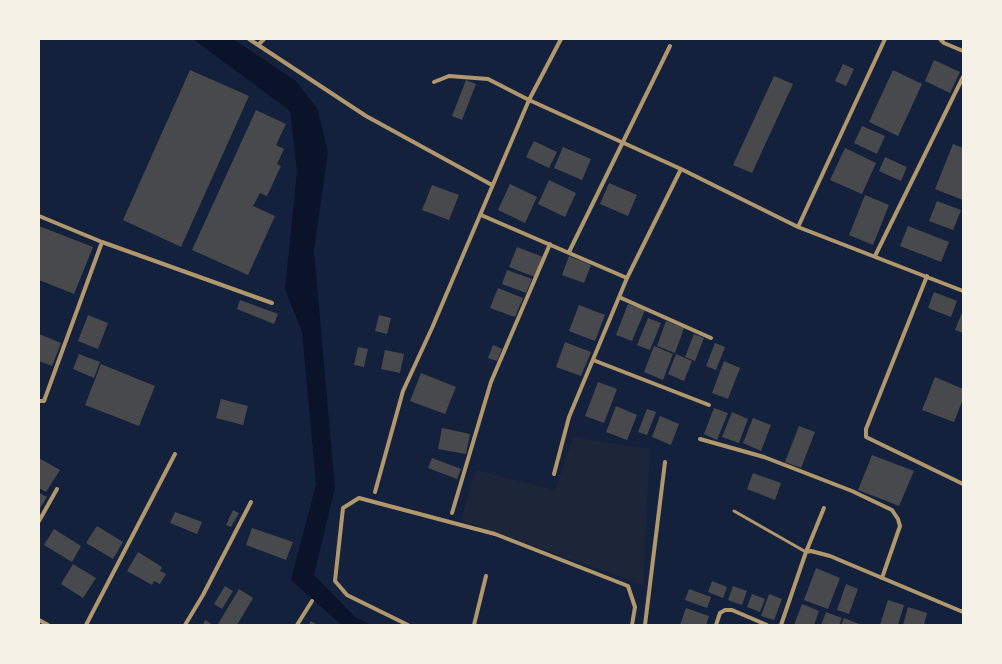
<!DOCTYPE html>
<html>
<head>
<meta charset="utf-8">
<style>
	body { margin:0 }
	#map { position:relative; width:1002px; height:664px; overflow:hidden; background:#14213d; font-family:"Fira Sans",sans-serif }
	canvas { display:block }
	.frame { position:absolute; inset:0; border:40px solid #f6f1e7; pointer-events:none }
</style>
</head>
<body>
<div id="map">
<canvas width="1002" height="664"></canvas>
<div class="frame"></div>
</div>
<script>
const ctx = document.querySelector('canvas').getContext('2d');
ctx.lineJoin = 'round';
function paint(path, color) {
  ctx.fillStyle = color;
  ctx.fill(path, 'evenodd');
}
function toPath(rows) {
  const path = new Path2D();
  for (const r of rows) {
    path.moveTo(r[0], r[1]);
    for (let i = 2; i < r.length; i += 2) path.lineTo(r[i], r[i + 1]);
  }
  return path;
}
function stroke(path, color, width, dash) {
  ctx.strokeStyle = color;
  ctx.lineWidth = width;
  ctx.lineCap = dash ? 'butt' : 'round';
  ctx.setLineDash(dash || []);
  ctx.stroke(path);
}
const green = toPath([
	[573,437,650,449,643,585,461,520,476,470,555,490]
]);
const water = toPath([
	[193,39,233,39,296,81,317,108,328,152,314,250,335,488,314,575,355,617,372,625,343,625,338,622,291,580,316,484,302,332,285,289,297,171,290,111]
]);
const building = toPath([
	[934,60,960,72,950,93,925,81],
	[843,64,854,69,846,86,835,81],
	[190,70,249,96,181,247,123,220],
	[893,70,922,84,898,136,869,122],
	[774,76,793,84,752,173,733,165],
	[466,80,476,84,462,120,452,116],
	[256,110,286,124,276,145,284,149,277,164,281,166,267,196,260,193,253,206,275,216,248,275,192,250],
	[862,126,885,136,877,154,854,143],
	[534,141,557,152,549,168,526,157],
	[953,144,963,148,963,200,935,189],
	[563,147,591,159,582,180,554,168],
	[845,148,876,163,862,194,830,180],
	[885,157,907,167,901,181,879,171],
	[549,180,576,193,565,217,538,204],
	[609,183,637,195,628,216,600,204],
	[510,184,537,197,525,223,498,210],
	[432,185,459,195,449,220,422,210],
	[865,195,889,205,873,245,849,235],
	[937,201,961,210,953,230,929,221],
	[39,226,93,247,74,294,39,280],
	[908,226,949,242,941,262,900,246],
	[517,247,543,257,535,277,509,267],
	[569,256,591,265,584,283,562,275],
	[507,270,532,279,526,293,502,284],
	[498,288,523,298,515,317,490,308],
	[934,292,957,301,951,317,928,308],
	[240,300,278,314,274,324,237,309],
	[628,304,645,310,632,341,616,335],
	[579,305,605,315,595,341,569,331],
	[963,310,963,333,955,330],
	[88,315,108,323,98,349,78,341],
	[379,315,391,318,387,334,375,331],
	[648,318,661,323,650,350,637,345],
	[666,321,684,328,675,353,657,346],
	[39,334,61,343,52,366,39,361],
	[694,334,704,338,695,361,685,357],
	[565,342,591,352,581,376,556,367],
	[715,343,725,347,716,370,706,366],
	[493,345,502,349,497,361,488,358],
	[654,346,673,354,663,380,644,372],
	[358,347,368,349,364,367,354,365],
	[385,350,404,354,400,373,381,369],
	[79,354,100,362,94,378,73,369],
	[676,354,692,361,684,381,668,374],
	[724,361,740,368,728,399,712,393],
	[101,364,155,386,139,426,85,405],
	[421,373,456,387,445,414,410,401],
	[935,377,963,389,963,399,954,422,922,410],
	[598,382,617,389,604,423,585,416],
	[221,399,248,406,243,425,216,418],
	[616,406,637,415,627,440,606,432],
	[714,408,728,413,717,440,704,434],
	[647,409,656,412,647,435,638,432],
	[732,412,748,419,739,443,722,437],
	[660,416,679,424,671,445,652,437],
	[753,418,771,425,761,451,743,443],
	[799,426,815,432,801,468,785,462],
	[442,428,470,434,466,454,438,449],
	[872,455,914,471,899,506,858,490],
	[39,458,60,470,46,492,39,488],
	[432,458,461,469,457,479,428,468],
	[753,473,781,483,775,500,747,489],
	[39,493,47,497,39,510],
	[233,510,239,513,231,527,226,525],
	[175,512,202,522,197,534,170,523],
	[97,526,123,542,113,559,86,543],
	[252,528,293,542,286,560,246,545],
	[54,529,81,546,72,562,44,545],
	[138,552,162,567,160,571,166,574,160,584,154,581,152,585,127,571],
	[73,564,96,578,83,598,61,584],
	[816,568,840,578,828,609,804,600],
	[712,581,727,587,723,598,708,592],
	[846,584,858,589,849,614,837,610],
	[225,586,233,591,222,609,214,604],
	[733,586,747,591,742,605,728,600],
	[239,589,253,598,237,625,220,625,218,624],
	[689,589,711,597,707,608,685,600],
	[752,594,765,599,760,612,747,607],
	[769,594,782,599,774,620,761,616],
	[888,600,904,605,898,625,880,625],
	[802,604,819,611,814,625,794,625],
	[908,607,927,613,924,625,903,625],
	[686,608,709,616,706,625,680,625],
	[826,612,842,618,839,625,821,625],
	[844,618,862,625,841,625],
	[205,620,213,625,203,625],
	[311,621,318,625,309,625]
]);
const service = toPath([
	[734,511,806,552]
]);
const minor = toPath([
	[249,39,366,116,492,185],
	[940,39,944,43,963,51],
	[258,45,264,39],
	[434,82,449,76,488,79,529,100,681,169,798,227,885,39],
	[481,215,627,278,681,169],
	[39,216,102,242,272,303],
	[798,227,963,291],
	[569,252,670,46],
	[875,256,963,77],
	[927,276,866,429,866,437,963,484],
	[619,297,711,338],
	[593,360,709,405],
	[39,401,44,401,102,242],
	[700,439,764,457,852,491,892,510,898,519,900,526,882,578],
	[554,474,569,417,627,278],
	[375,492,403,391,432,328,529,100,561,39],
	[452,513,491,382,550,244],
	[39,521,57,489],
	[806,552,824,508],
	[39,620,48,625],
	[86,625,175,454],
	[185,625,203,595,251,502],
	[297,625,312,601],
	[408,625,347,595,335,581,343,508,359,498,495,534,628,586,635,607,632,625],
	[474,625,486,576],
	[645,625,665,462],
	[716,625,720,613,725,610,732,610,767,625],
	[781,625,806,552,811,551,830,556,963,612]
]);
paint(green, '#1d2539');
paint(water, '#0b132b');
paint(building, '#48494c');
stroke(service, '#b1986c', 3);
stroke(minor, '#b1986c', 4);
</script>
</body>
</html>
